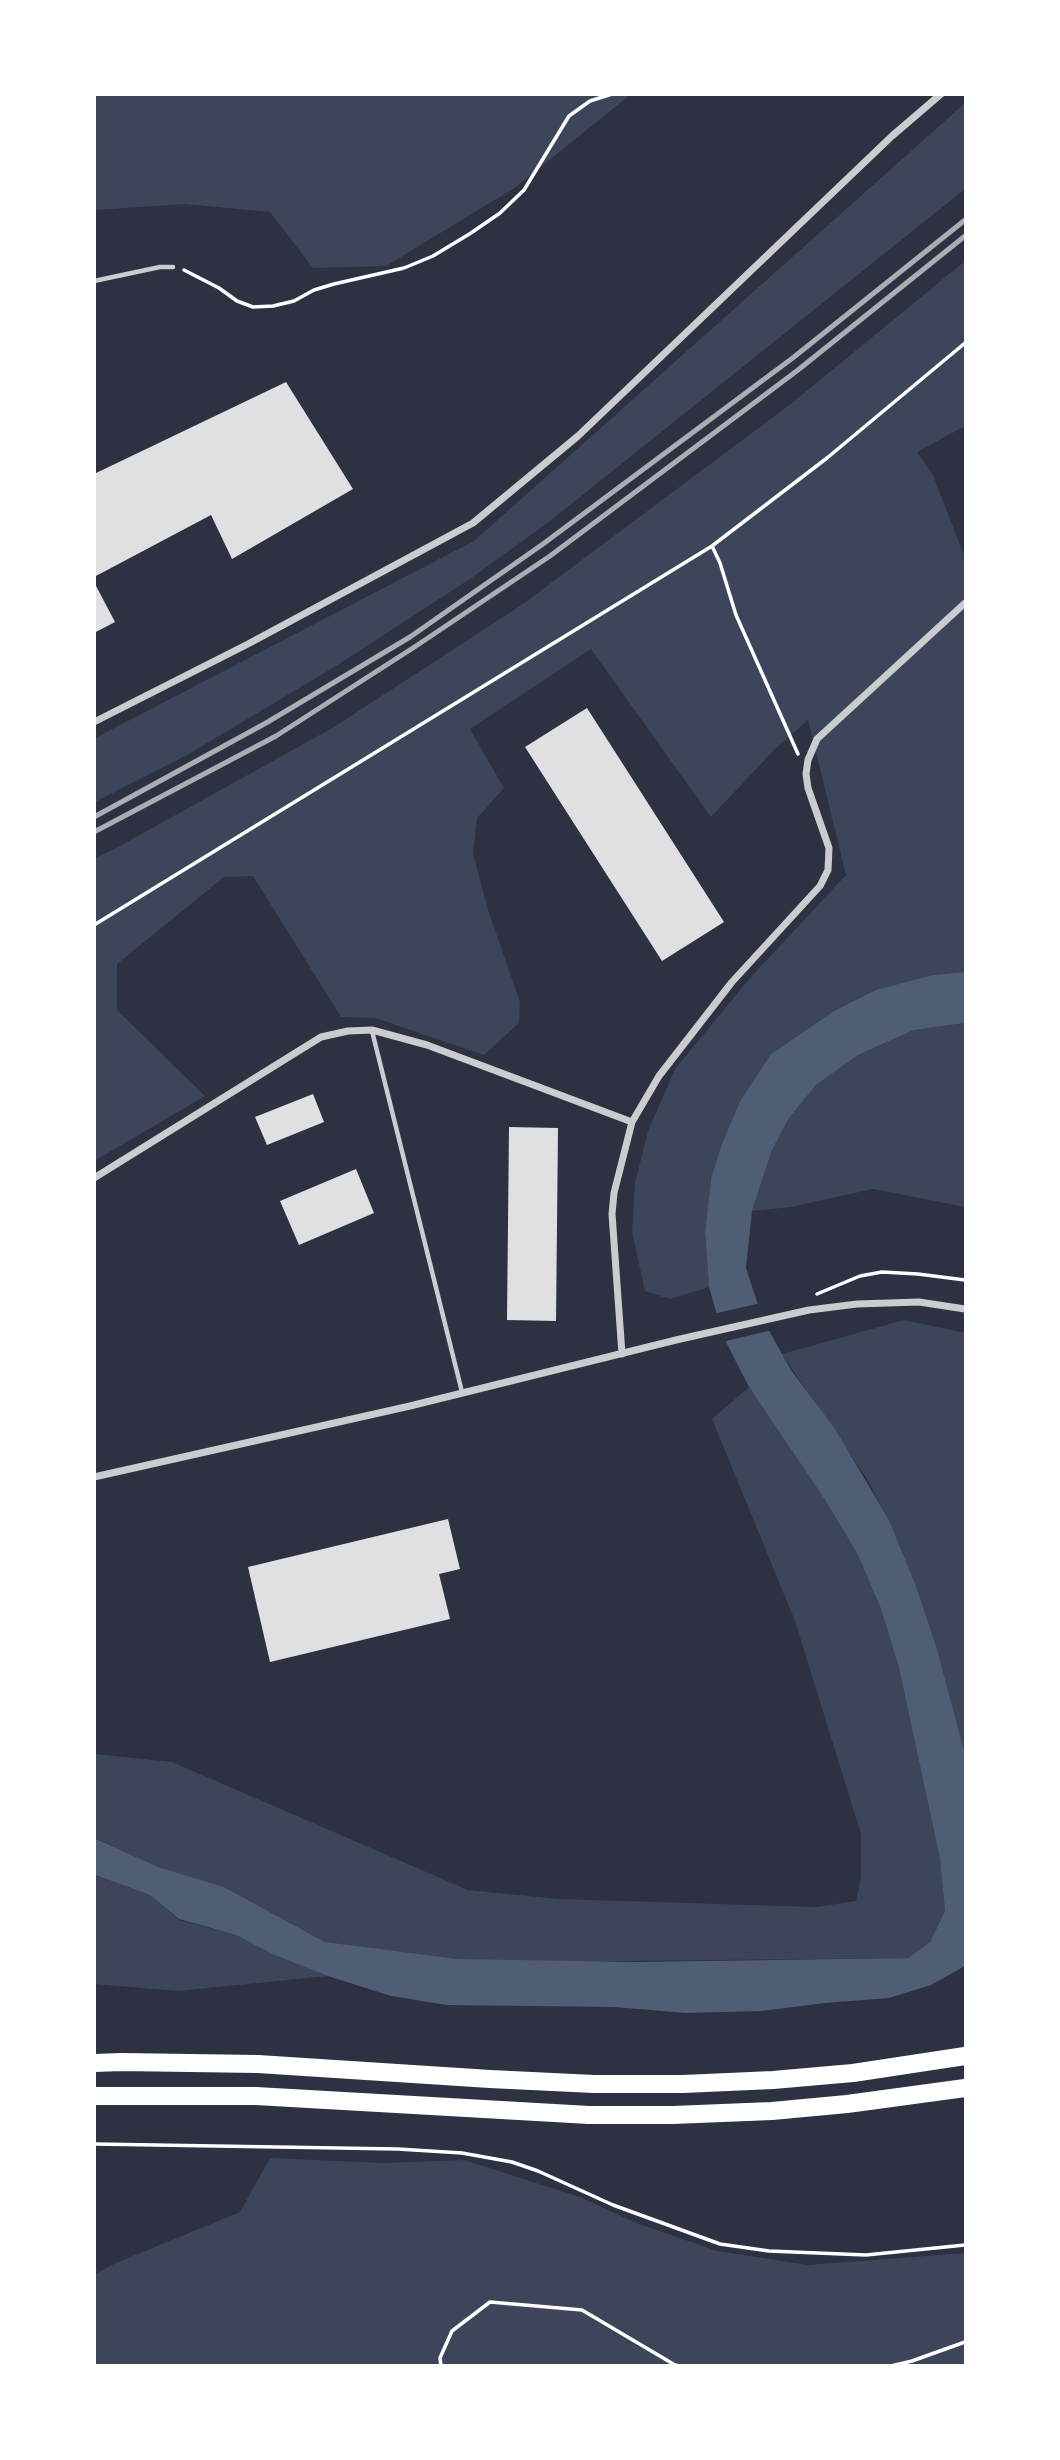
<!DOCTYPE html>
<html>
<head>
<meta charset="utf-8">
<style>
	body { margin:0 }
	#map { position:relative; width:1060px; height:2460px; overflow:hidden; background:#2d3142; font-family:"Work Sans",sans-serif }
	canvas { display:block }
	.frame { position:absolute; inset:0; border:96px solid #fff; pointer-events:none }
</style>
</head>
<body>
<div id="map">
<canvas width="1060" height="2460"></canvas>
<div class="frame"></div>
</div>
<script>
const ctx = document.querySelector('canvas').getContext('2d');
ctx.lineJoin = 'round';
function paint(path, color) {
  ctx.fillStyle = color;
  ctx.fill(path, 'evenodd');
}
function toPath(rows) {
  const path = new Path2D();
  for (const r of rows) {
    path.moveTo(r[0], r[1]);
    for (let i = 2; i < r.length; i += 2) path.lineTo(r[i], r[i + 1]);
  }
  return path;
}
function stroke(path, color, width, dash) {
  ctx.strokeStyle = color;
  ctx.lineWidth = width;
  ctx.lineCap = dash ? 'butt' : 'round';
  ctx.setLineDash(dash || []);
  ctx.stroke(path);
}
const green = toPath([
	[95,95,630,95,516,187,386,266,313,268,270,212,185,204,95,210],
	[965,103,965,189,550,521,470,579,336,666,189,754,95,802,95,738,474,541],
	[965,261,965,426,917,452,933,475,965,558,965,972,933,975,834,1011,771,1054,740,1101,723,1141,711,1178,705,1232,709,1287,670,1299,645,1291,632,1232,635,1183,648,1131,675,1069,750,978,846,875,808,720,775,749,711,817,591,649,470,729,504,788,477,818,473,854,489,913,520,1002,519,1023,484,1055,375,1018,341,1017,253,876,224,877,117,964,117,1010,205,1096,96,1160,95,858,118,847,334,727,523,604,792,403],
	[965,1023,965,1207,873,1189,791,1207,752,1211,772,1150,789,1118,816,1085,858,1055,914,1030],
	[904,1320,965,1333,965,1754,937,1649,916,1586,889,1520,865,1476,782,1354],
	[749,1387,825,1500,857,1553,881,1609,899,1668,940,1859,945,1911,930,1942,908,1958,524,1962,457,1959,382,1951,325,1942,224,1887,157,1867,95,1838,95,1754,172,1762,468,1890,558,1899,816,1907,856,1901,861,1877,861,1834,795,1621,712,1419],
	[94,1875,150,1895,179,1920,236,1935,272,1954,328,1976,178,1991,95,1984],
	[270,2158,383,2163,464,2160,580,2197,634,2222,717,2251,808,2265,965,2253,965,2365,95,2366,95,2274,116,2263,240,2212]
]);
const water = toPath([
	[965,972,965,1023,914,1030,858,1055,816,1085,789,1118,772,1150,752,1211,746,1268,763,1320,782,1354,791,1370,835,1429,889,1520,916,1586,937,1649,965,1754,965,1966,931,1985,889,1998,825,2003,762,2011,686,2013,615,2007,447,2005,391,1996,328,1976,272,1954,236,1935,179,1919,150,1895,95,1875,94,1838,158,1867,224,1887,325,1942,457,1959,638,1962,908,1958,930,1942,945,1911,940,1859,899,1668,881,1609,857,1553,825,1500,749,1387,723,1336,709,1287,705,1232,711,1178,723,1141,740,1101,771,1054,834,1011,876,990,933,975]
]);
const pier = toPath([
	[761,1303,772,1330,722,1342,713,1314]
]);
const building = toPath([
	[286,382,353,489,232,559,211,515,94,577,94,474],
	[94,582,115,622,94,633],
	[587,708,724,922,662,961,525,747],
	[313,1094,324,1122,267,1145,255,1117],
	[509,1127,558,1128,556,1321,507,1320],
	[356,1169,374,1213,299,1245,280,1201],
	[448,1519,460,1569,439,1574,450,1619,270,1662,248,1567]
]);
const path = toPath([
	[184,270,219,288,237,301,253,307,273,306,294,301,314,290,334,284,404,268,433,256,471,233,500,213,524,190,569,116,590,101,612,94],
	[712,546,720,563,736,615,798,754],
	[94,925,712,546,827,458,965,343],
	[817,1294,860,1276,882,1272,918,1274,965,1280],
	[94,2144,398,2149,462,2153,512,2162,538,2171,613,2205,720,2244,769,2251,866,2255,965,2245],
	[441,2366,440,2358,452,2331,490,2302,582,2310,675,2365,680,2366],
	[891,2366,912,2361,965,2342]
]);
const service = toPath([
	[94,281,160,267,173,267],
	[372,1031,462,1392]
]);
const minor = toPath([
	[94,722,248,644,473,523,578,436,892,136,941,94],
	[94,1178,321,1037,348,1031,372,1030,427,1045,632,1122],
	[622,1354,612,1214,614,1193,632,1122,659,1076,732,982,820,886,828,870,829,848,808,788,806,774,808,760,817,739,965,603],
	[94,1477,410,1406,676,1340,809,1310,857,1304,919,1302,965,1309]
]);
const motorway = toPath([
	[94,2063,122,2062,258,2064,490,2079,594,2084,683,2084,773,2080,853,2073,965,2056],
	[94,2096,256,2096,589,2115,673,2115,772,2111,847,2104,965,2088]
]);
const rail = toPath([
	[94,817,266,723,410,637,543,544,794,357,965,220],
	[94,832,276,736,416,646,550,556,798,370,965,236]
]);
paint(green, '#3c4559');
paint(water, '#4f5d75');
paint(pier, '#2d3142');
paint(building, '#e0e0e3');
stroke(path, '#fff', 3.5);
stroke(service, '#caccd0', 4.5);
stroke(minor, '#caccd0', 7);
stroke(motorway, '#fff', 18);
stroke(rail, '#abadb3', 5);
</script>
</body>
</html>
